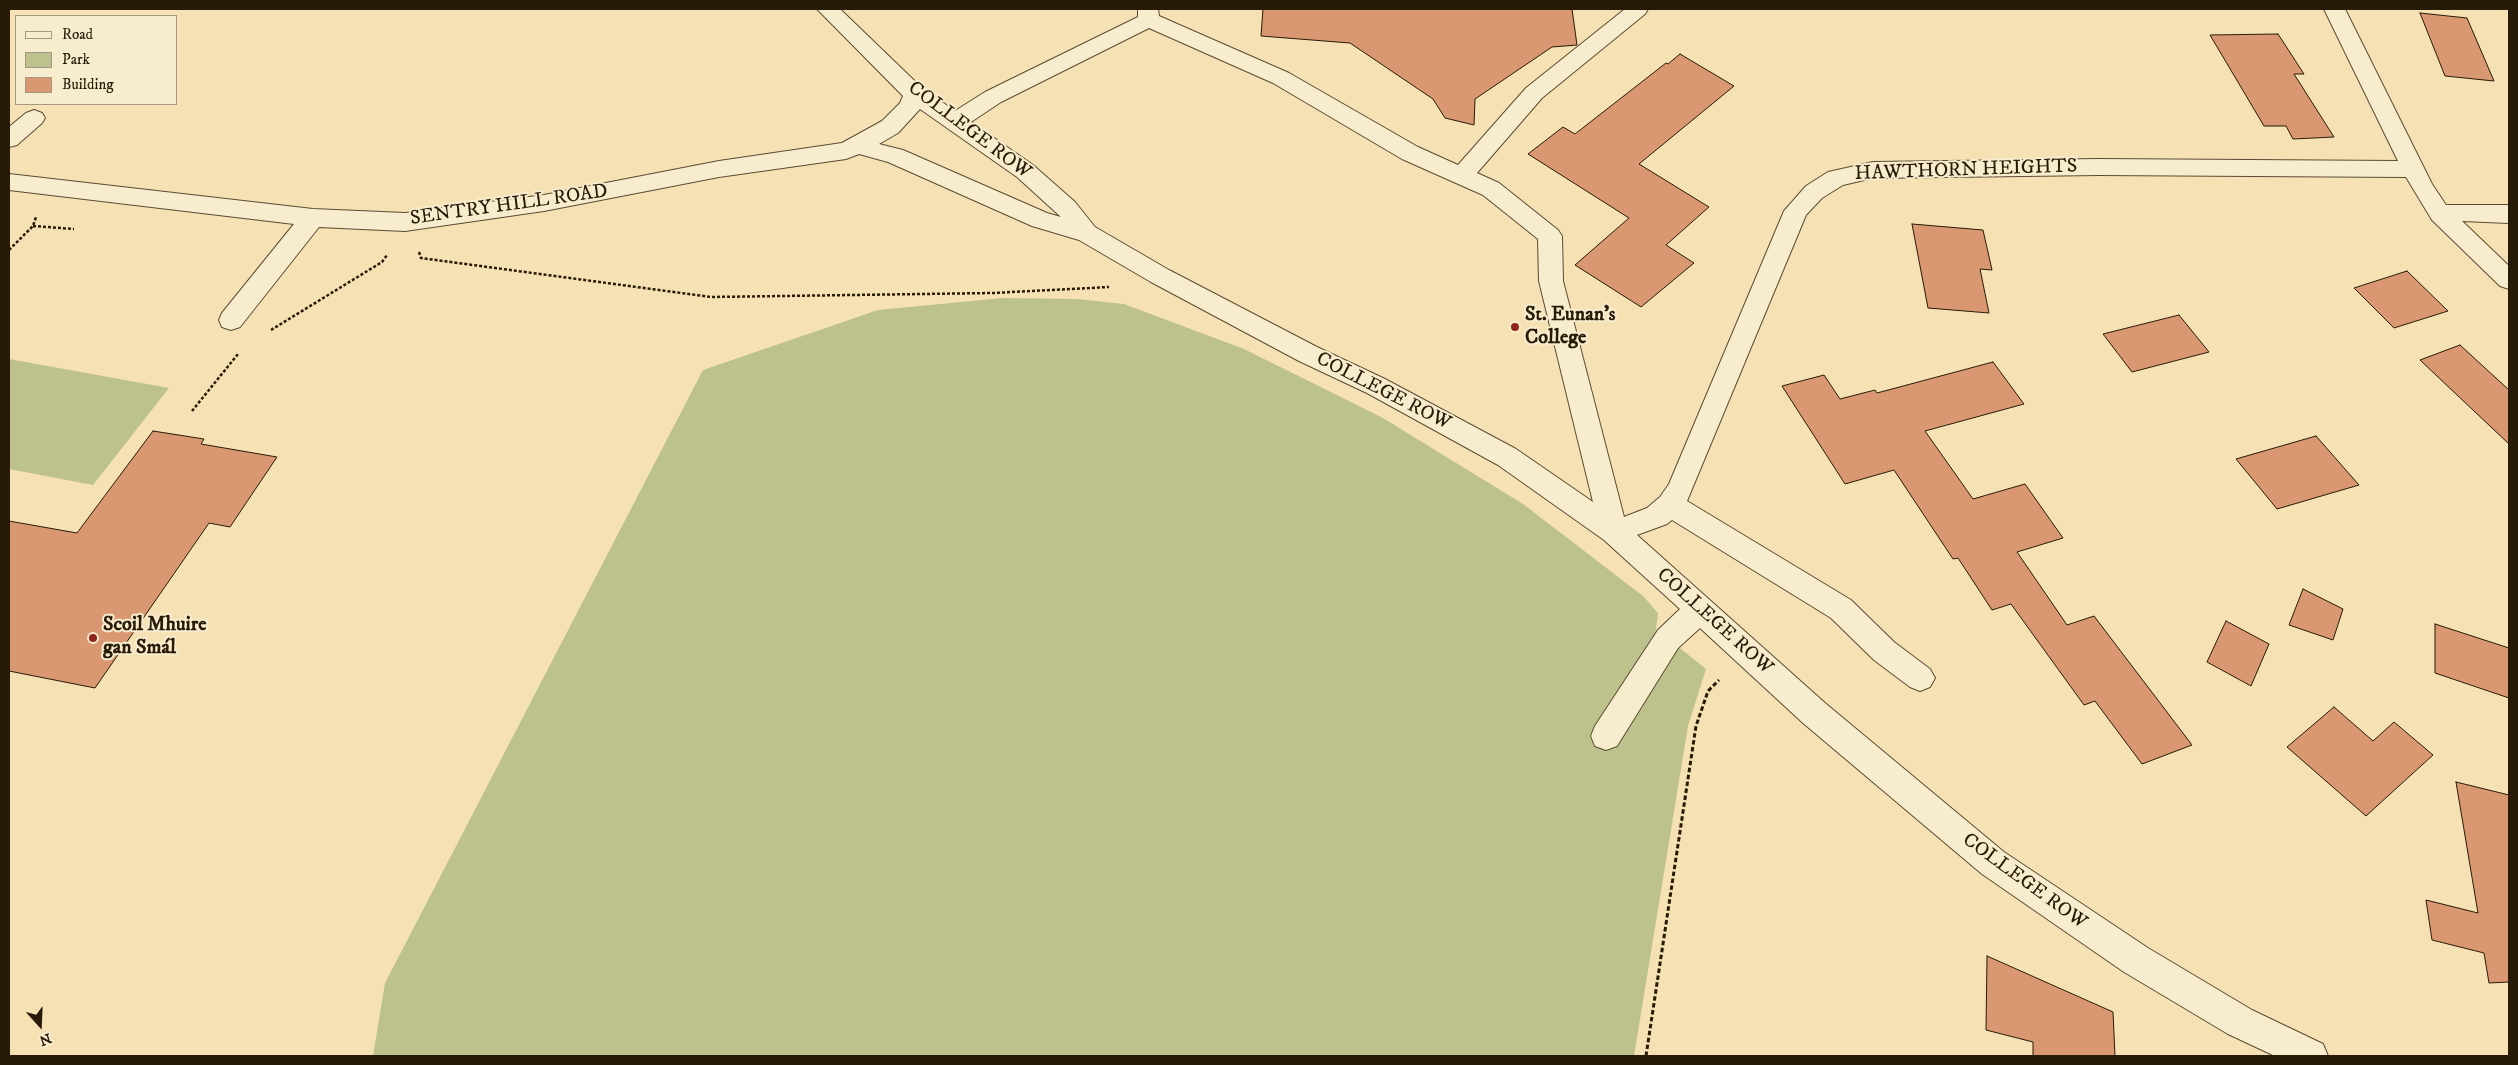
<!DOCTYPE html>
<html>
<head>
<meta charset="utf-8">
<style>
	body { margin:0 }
	#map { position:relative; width:2518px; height:1065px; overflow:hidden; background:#f5e1b4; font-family:"IM FELL DW Pica",serif }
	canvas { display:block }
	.frame { position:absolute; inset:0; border:10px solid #271a07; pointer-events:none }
	.legend { position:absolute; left:15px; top:15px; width:162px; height:90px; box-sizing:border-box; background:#f8ecce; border:1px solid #a4987e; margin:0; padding:6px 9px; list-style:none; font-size:15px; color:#271a07 }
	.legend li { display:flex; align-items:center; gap:10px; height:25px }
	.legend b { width:25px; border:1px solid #a4987e }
	.north { position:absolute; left:15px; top:1000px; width:50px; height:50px; -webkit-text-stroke:4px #f8ecce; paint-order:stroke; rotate:160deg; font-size:14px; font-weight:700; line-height:20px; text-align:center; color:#271a07 }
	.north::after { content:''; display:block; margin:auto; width:18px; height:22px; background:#271a07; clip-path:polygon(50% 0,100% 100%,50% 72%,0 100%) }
</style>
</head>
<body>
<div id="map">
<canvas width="2518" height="1065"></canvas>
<div class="frame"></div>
<ul class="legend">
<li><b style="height:6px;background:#f8ecce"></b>Road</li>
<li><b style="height:14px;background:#bdc28c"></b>Park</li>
<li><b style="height:14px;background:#d99871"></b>Building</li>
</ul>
<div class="north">N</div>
</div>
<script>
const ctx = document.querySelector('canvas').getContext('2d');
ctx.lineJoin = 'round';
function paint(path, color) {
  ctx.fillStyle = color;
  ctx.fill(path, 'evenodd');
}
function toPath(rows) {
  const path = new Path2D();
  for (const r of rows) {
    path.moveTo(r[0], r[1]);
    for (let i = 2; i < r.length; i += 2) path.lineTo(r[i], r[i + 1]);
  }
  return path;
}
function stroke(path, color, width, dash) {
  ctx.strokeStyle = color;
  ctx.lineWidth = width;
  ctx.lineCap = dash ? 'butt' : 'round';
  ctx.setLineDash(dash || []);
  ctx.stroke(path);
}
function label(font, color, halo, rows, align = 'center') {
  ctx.font = font + ' "IM FELL DW Pica",serif';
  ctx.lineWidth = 4;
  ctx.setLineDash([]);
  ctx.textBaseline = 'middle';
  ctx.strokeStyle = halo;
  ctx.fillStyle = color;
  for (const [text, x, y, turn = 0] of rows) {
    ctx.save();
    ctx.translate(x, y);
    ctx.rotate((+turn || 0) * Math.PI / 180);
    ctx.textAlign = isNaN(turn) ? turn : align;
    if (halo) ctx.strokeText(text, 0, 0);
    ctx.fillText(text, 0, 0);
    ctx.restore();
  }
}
const green = toPath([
	[1003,298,1077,299,1124,304,1244,349,1383,418,1523,504,1643,596,1658,613,1656,629,1706,669,1688,726,1634,1056,373,1056,385,983,703,370,878,310],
	[9,359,169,388,93,485,9,469]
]);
const building = toPath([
	[1263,9,1572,9,1577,45,1552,47,1475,99,1474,125,1445,118,1433,99,1350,43,1261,36,1263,9],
	[2420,13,2467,18,2494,81,2445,76,2420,13],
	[2278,34,2304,74,2294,74,2334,137,2293,139,2286,126,2264,126,2210,35,2278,34],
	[1680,54,1734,86,1639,164,1709,207,1666,245,1694,263,1641,307,1575,265,1629,218,1528,154,1563,127,1575,134,1666,63,1668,64,1680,54],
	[1912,224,1983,230,1992,270,1980,269,1989,313,1928,308,1912,224],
	[2407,271,2448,311,2394,328,2354,288,2407,271],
	[2179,315,2209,352,2132,372,2103,334,2179,315],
	[2460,345,2509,390,2509,444,2420,360,2460,345],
	[1993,362,2024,404,1925,431,1973,499,2025,484,2063,538,2017,552,2067,625,2094,616,2192,745,2142,764,2095,701,2084,705,2011,604,1992,610,1958,558,1953,559,1894,470,1845,484,1782,386,1824,375,1840,399,1875,390,1877,393,1993,362],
	[153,431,204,439,201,444,277,457,230,527,209,523,95,688,9,671,9,521,77,533,153,431],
	[2316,436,2359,485,2277,509,2236,459,2316,436],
	[2303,589,2343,609,2333,640,2289,625,2303,589],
	[2226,621,2269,644,2251,686,2207,662,2226,621],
	[2435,624,2509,648,2509,698,2435,673,2435,624],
	[2334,707,2373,741,2394,722,2433,755,2366,816,2287,747,2334,707],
	[2456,782,2509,795,2509,982,2489,983,2484,953,2432,940,2426,900,2478,913,2456,782],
	[1987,956,2113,1012,2115,1056,2033,1056,2033,1042,1986,1030,1987,956]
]);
const pathFar1 = toPath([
	[33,226,74,229],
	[9,250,33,226,36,217],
	[419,252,421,258,711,297,993,293,1109,287],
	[271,330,382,262,387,255],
	[192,411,238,354]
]);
const path = toPath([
	[1646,1056,1696,726,1708,691,1719,680]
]);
const minor = toPath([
	[817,9,840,9,923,89,955,111,985,92,1138,17,1138,9,1158,9,1159,16,1289,73,1418,147,1458,165,1526,88,1625,9,1648,9,1645,14,1542,98,1477,173,1499,183,1558,230,1562,236,1563,281,1624,517,1647,508,1660,497,1669,484,1784,211,1806,186,1828,172,1873,162,2099,159,2398,161,2324,9,2345,9,2432,184,2446,205,2509,205,2509,223,2462,221,2509,266,2509,289,2500,286,2432,220,2406,177,2099,175,1873,178,1843,185,1822,198,1806,215,1687,501,1851,600,1894,642,1930,669,1935,678,1930,687,1920,691,1910,687,1874,660,1831,618,1672,520,1667,524,1637,535,1825,703,2004,852,2148,948,2252,1010,2323,1044,2328,1056,2275,1056,2228,1034,2124,972,1982,874,1803,723,1700,628,1678,648,1617,746,1606,750,1595,746,1591,736,1595,726,1658,630,1680,609,1604,540,1498,465,1367,393,1299,361,1151,282,1079,240,1032,226,888,162,859,154,846,159,719,177,544,211,405,231,319,227,240,327,231,330,222,327,219,320,222,313,294,224,9,190,9,174,313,209,405,213,544,195,719,161,842,143,882,121,900,103,903,96,817,9],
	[1149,28,1273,83,1402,159,1483,195,1538,239,1539,281,1593,502,1516,449,1385,379,1317,347,1169,270,1095,227,1075,202,1033,165,971,122,1001,102,1149,28],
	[920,109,1017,177,1061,217,1047,213,903,150,879,144,898,133,920,109],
	[34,110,42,113,45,118,42,123,17,145,9,147,9,127,26,113,34,110]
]);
const markers = [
	[1515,327,5,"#8f2418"],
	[93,638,5,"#8f2418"]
];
const streetNames = [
	["COLLEGE ROW",969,131,37],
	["HAWTHORN HEIGHTS",1966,171,-2],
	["SENTRY HILL ROAD",509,206,-8],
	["COLLEGE ROW",1383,392,27],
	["COLLEGE ROW",1714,622,42],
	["COLLEGE ROW",2024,882,36]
];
const poiNames = [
	["St. Eunan's",1525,316],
	["College",1525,339],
	["Scoil Mhuire",103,626],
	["gan Smál",103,649]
];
paint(green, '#bdc28c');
paint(building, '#d99871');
stroke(building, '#271a07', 1);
stroke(minor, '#5a4c32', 2);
stroke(pathFar1, '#271a07', 2.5, [3, 2]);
stroke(path, '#271a07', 3, [4.5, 2.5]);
paint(minor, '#f8ecce');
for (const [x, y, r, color] of markers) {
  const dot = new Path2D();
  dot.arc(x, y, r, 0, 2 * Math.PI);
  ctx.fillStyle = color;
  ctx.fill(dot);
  stroke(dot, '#f8ecce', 2);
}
label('20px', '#271a07', '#f8ecce', streetNames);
label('bold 20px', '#271a07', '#f8ecce', poiNames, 'left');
</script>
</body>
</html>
